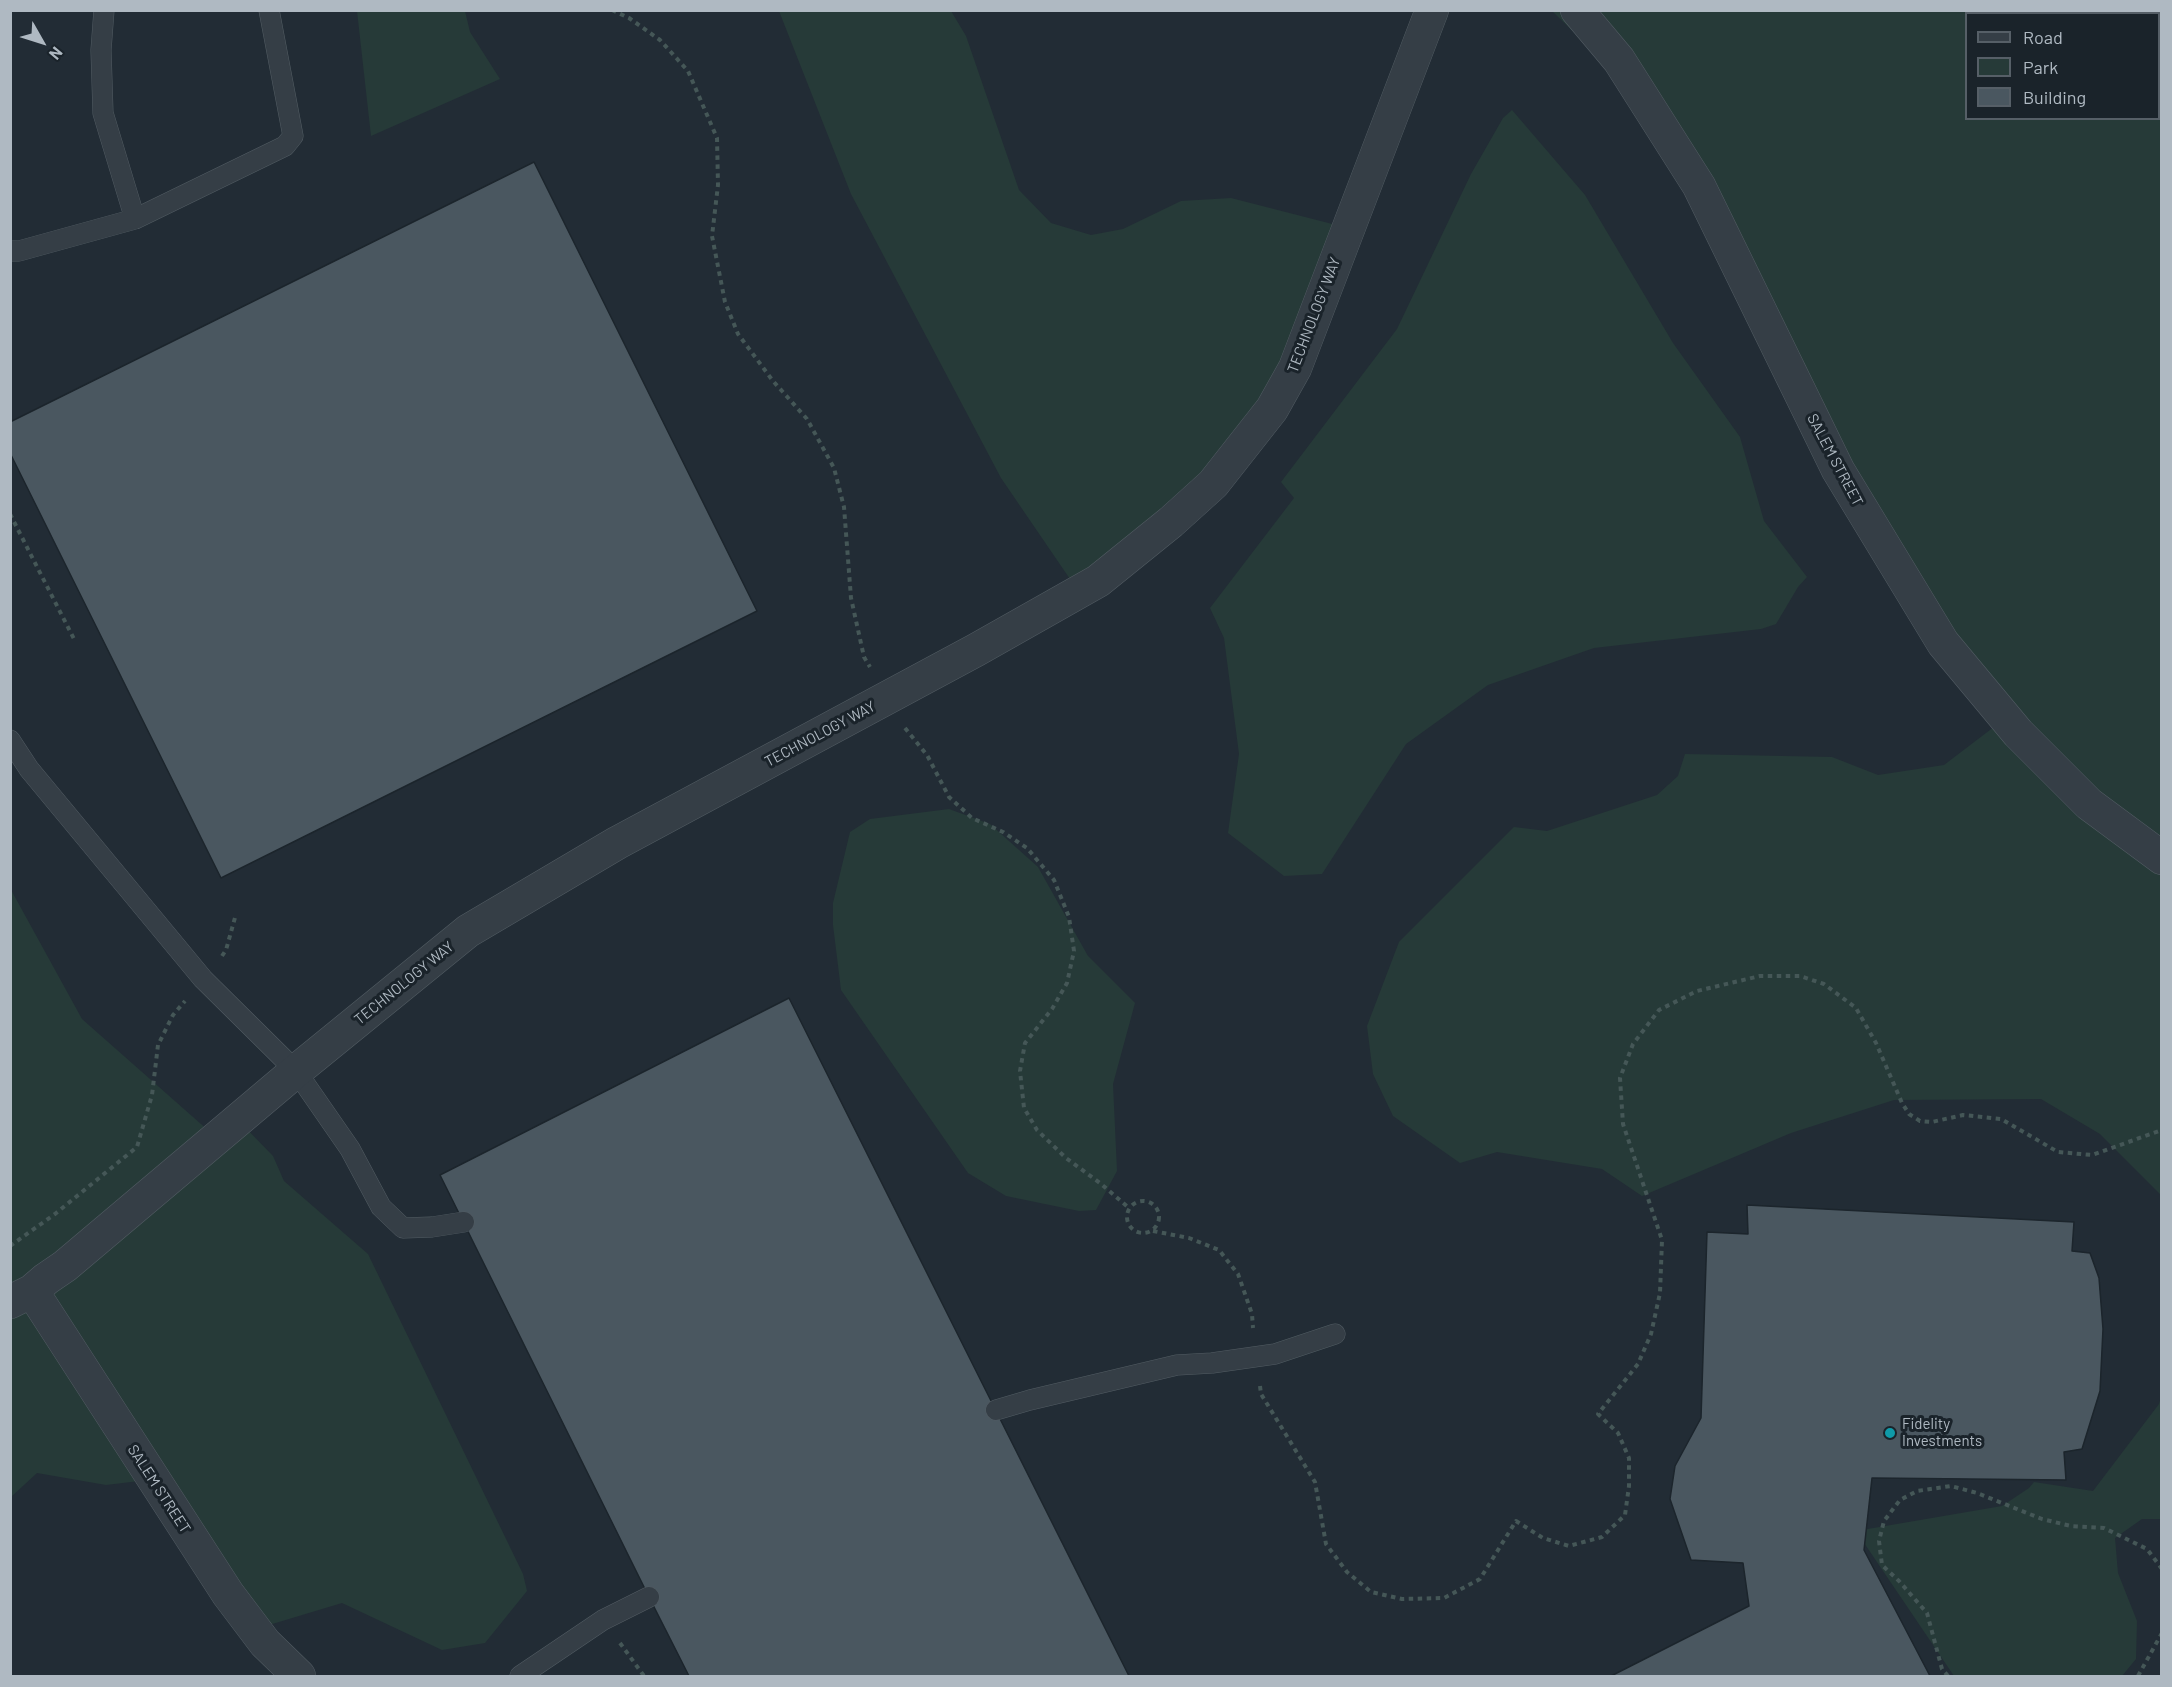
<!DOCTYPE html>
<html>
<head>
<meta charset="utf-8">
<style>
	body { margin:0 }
	#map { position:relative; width:2172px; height:1687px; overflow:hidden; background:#222c35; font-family:Barlow,sans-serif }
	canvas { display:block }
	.frame { position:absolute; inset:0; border:12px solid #afb9c2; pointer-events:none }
	.legend { position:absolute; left:1965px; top:12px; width:195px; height:108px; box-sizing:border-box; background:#1a232a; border:2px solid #565f67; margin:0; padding:8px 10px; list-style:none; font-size:18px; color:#afb9c2 }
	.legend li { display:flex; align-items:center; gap:12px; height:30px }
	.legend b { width:30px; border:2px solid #565f67 }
	.north { position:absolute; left:12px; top:12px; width:60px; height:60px; -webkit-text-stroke:4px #1a232a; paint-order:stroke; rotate:129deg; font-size:16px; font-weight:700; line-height:24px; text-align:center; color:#afb9c2 }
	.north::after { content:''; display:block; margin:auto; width:21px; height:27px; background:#afb9c2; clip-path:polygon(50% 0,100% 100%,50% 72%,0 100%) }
</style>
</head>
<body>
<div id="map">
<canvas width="2172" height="1687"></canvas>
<div class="frame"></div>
<ul class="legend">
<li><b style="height:8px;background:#353e46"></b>Road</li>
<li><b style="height:16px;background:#263a38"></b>Park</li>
<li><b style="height:16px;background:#4a5760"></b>Building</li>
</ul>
<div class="north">N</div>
</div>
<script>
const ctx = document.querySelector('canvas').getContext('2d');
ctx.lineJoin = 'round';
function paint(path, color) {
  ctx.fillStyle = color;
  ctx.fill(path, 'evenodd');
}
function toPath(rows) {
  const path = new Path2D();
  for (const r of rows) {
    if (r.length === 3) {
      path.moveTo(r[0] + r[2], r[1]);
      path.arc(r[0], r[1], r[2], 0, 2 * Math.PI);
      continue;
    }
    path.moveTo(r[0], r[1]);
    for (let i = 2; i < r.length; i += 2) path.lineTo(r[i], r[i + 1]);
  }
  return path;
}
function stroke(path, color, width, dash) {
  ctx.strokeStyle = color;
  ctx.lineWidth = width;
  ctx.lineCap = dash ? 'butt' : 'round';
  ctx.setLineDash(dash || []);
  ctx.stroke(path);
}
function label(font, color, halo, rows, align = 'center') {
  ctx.font = font + ' Barlow,sans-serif';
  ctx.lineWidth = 6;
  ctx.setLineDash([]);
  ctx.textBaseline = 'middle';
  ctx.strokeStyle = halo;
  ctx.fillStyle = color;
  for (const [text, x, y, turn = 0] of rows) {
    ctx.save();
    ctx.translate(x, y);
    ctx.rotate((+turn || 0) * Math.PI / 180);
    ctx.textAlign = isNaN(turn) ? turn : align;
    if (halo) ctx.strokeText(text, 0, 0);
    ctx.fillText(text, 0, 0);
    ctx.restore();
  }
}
const green = toPath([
	[357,11,465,11,470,32,500,79,371,136],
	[779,11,951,11,966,36,1019,190,1051,223,1091,235,1123,229,1181,201,1231,198,1344,227,1297,380,1169,533,1072,582,1001,478,851,194],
	[1552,11,2161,11,2161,1195,2100,1134,2041,1099,1894,1100,1791,1133,1642,1196,1602,1169,1497,1152,1460,1163,1393,1116,1373,1074,1367,1026,1399,942,1514,827,1547,831,1657,795,1678,776,1685,754,1832,757,1878,775,1944,765,2007,717,1936,635,1653,109],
	[1966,14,2158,14,2158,118,1966,118],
	[1512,110,1585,195,1673,343,1740,437,1764,521,1807,577,1798,587,1776,624,1761,629,1594,648,1488,685,1406,744,1322,874,1284,876,1228,833,1239,754,1224,638,1210,608,1294,498,1281,482,1397,329,1471,174,1503,118],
	[949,809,990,824,1038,867,1088,956,1135,1003,1113,1084,1117,1171,1096,1210,1079,1211,1006,1196,968,1173,841,990,833,925,833,903,850,832,870,819],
	[10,888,82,1019,210,1132,239,1121,273,1156,284,1181,368,1254,523,1574,527,1591,485,1643,442,1650,342,1603,259,1628,156,1479,106,1485,37,1473,11,1497],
	[2161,1397,2161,1519,2142,1519,2115,1538,2118,1573,2137,1621,2136,1659,2122,1676,1954,1676,1856,1531,2002,1506,2029,1488,2034,1482,2093,1491,2159,1404]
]);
const building = toPath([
	[534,162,757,611,221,878,10,453,10,422,534,162],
	[789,998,1129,1676,689,1676,649,1597,440,1175,789,998],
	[1747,1205,2074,1222,2072,1251,2090,1253,2099,1278,2103,1329,2100,1391,2082,1449,2064,1452,2066,1480,1872,1478,1864,1550,1930,1676,1611,1676,1749,1606,1743,1563,1691,1560,1670,1499,1675,1466,1701,1418,1707,1232,1748,1234,1747,1205]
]);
const path = toPath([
	[612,10,629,18,660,40,688,71,717,138,718,185,712,236,725,302,738,334,773,381,807,419,834,468,844,507,851,598,864,657,870,667],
	[10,514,74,639],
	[905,728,927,755,949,797,972,818,1003,832,1027,848,1054,880,1069,917,1074,951,1067,983,1052,1009,1025,1043,1020,1071,1024,1108,1037,1130,1066,1158,1100,1183,1129,1208],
	[222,956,226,950,236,914],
	[1143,1217,16],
	[1153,1231,1189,1238,1219,1250,1238,1274,1252,1314,1253,1328],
	[10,1246,55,1214,137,1147,152,1095,158,1045,173,1015,185,1001],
	[1260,1386,1261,1394,1315,1482,1326,1544,1347,1572,1371,1592,1402,1599,1444,1598,1480,1579,1516,1521,1543,1538,1569,1546,1602,1537,1625,1515,1629,1486,1629,1458,1618,1433,1598,1414,1638,1364,1651,1334,1660,1293,1662,1240,1623,1124,1620,1078,1633,1044,1659,1010,1697,991,1760,976,1800,976,1824,984,1856,1008,1876,1043,1902,1103,1909,1114,1920,1121,1932,1122,1963,1115,2001,1119,2058,1152,2092,1155,2162,1130],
	[620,1643,644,1676],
	[1948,1676,1942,1669,1927,1613,1899,1581,1882,1565,1879,1541,1884,1521,1900,1500,1917,1491,1951,1486,1977,1493,2042,1519,2071,1526,2104,1528,2147,1549,2162,1569],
	[2138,1676,2162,1633]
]);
const lane = toPath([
	[104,10,101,50,103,113,135,219],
	[10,251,19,251,135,219,285,146,293,136,269,10],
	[10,740,29,769,203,979,296,1071,350,1149,381,1207,403,1228,432,1227,464,1222],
	[996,1410,1030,1400,1177,1365,1212,1363,1275,1354,1335,1334],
	[520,1676,603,1620,649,1597]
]);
const street = toPath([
	[1577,10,1619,60,1699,186,1838,470,1943,643,2018,733,2089,804,2162,858],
	[32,1291,228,1594,265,1643,299,1676],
	[10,1302,32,1291,46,1279,65,1266,296,1071,468,931,617,843,976,650,1098,581,1171,522,1213,484,1272,409,1295,368,1432,10]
]);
const markers = [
	[1890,1433,6,"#0f9aa8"]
];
const streetNames = [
	["TECHNOLOGY WAY",1314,315,-69],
	["SALEM STREET",1835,460,62],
	["TECHNOLOGY WAY",820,734,-28],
	["TECHNOLOGY WAY",404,983,-39],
	["SALEM STREET",159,1489,57]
];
const poiNames = [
	["Fidelity",1902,1424],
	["Investments",1902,1441]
];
paint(green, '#263a38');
paint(building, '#4a5760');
stroke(building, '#1c252c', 1.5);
stroke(lane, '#525c63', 21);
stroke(street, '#525c63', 34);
stroke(path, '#455757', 4, [4.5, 4.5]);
stroke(lane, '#353e46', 20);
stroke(street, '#353e46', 33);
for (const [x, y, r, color] of markers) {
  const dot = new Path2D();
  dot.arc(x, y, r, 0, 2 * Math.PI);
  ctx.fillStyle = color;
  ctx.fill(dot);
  stroke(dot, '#1a232a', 2);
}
label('15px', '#afb9c2', '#1a232a', streetNames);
label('15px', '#afb9c2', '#1a232a', poiNames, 'left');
</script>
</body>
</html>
